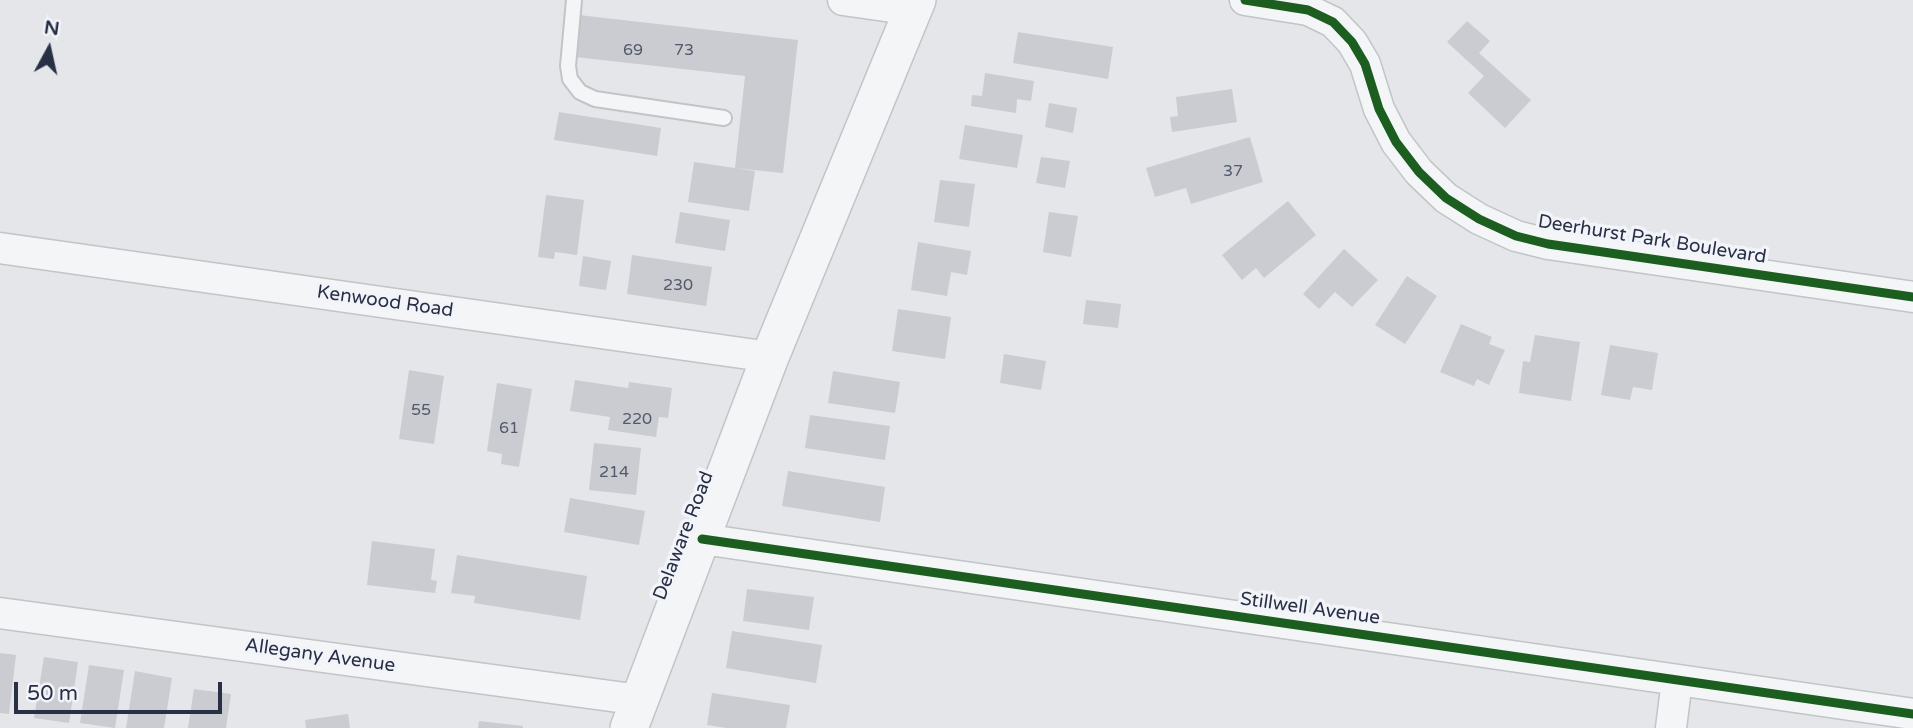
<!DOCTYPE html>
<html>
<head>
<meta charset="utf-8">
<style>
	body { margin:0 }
	#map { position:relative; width:1913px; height:728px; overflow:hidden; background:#e4e6ea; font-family:"Varela Round",sans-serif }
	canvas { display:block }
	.north { position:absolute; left:14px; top:14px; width:70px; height:70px; -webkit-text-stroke:5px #f2f4f9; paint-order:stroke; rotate:8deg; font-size:19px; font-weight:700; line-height:28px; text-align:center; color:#283046 }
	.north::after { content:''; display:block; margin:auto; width:24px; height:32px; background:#283046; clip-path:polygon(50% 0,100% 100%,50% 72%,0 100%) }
	.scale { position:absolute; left:14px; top:682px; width:208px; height:32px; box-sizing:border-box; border:4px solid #283046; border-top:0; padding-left:9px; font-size:21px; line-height:24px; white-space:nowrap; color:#283046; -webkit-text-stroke:5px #f2f4f9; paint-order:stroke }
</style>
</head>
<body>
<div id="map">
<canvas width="1913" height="728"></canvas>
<div class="north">N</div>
<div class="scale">50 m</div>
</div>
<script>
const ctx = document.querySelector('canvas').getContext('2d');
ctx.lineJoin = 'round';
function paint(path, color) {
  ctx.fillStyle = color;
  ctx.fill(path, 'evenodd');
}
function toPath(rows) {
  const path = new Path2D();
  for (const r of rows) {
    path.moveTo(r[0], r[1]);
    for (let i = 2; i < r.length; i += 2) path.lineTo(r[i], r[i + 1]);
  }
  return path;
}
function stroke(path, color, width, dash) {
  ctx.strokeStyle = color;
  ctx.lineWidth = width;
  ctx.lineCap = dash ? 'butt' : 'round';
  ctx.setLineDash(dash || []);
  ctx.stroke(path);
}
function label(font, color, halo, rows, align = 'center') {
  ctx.font = font + ' "Varela Round",sans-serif';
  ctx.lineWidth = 7;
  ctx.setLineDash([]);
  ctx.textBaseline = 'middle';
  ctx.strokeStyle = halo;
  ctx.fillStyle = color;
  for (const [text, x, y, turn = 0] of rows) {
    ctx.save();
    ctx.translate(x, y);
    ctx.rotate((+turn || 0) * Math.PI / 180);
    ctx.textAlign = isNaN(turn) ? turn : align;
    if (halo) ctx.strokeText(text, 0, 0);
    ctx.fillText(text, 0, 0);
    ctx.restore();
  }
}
const building = toPath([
	[579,15,798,40,783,173,735,168,745,76,575,57],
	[1467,21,1490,41,1479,53,1531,100,1505,128,1468,93,1484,76,1447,42],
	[1018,32,1113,47,1108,79,1013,63],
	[985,73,1034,81,1031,101,1017,99,1016,113,971,106,972,95,982,96],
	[1232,89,1237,122,1172,132,1170,117,1178,116,1176,97],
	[1049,103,1077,108,1073,133,1045,127],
	[559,112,661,128,657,156,554,140],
	[965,125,1023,135,1017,168,959,159],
	[1250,137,1263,182,1191,204,1186,188,1155,197,1146,168],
	[1041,157,1070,161,1065,188,1036,183],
	[694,162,755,171,749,211,688,202],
	[940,180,975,184,969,227,934,222],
	[546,195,584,200,577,255,555,252,554,259,538,257],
	[1288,201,1316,235,1264,278,1256,268,1242,280,1222,255],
	[680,212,730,220,725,251,675,243],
	[1049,212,1078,216,1071,257,1043,252],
	[918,242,971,251,967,275,951,272,947,296,911,290],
	[1344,249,1378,280,1352,307,1335,292,1319,309,1303,294],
	[632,255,712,267,706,306,627,294],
	[583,256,611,261,606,290,579,286],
	[1407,276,1437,296,1405,344,1375,325],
	[1086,300,1121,304,1118,328,1083,324],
	[898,309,951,317,945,359,892,351],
	[1461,324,1492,337,1489,344,1505,350,1489,385,1477,379,1474,386,1440,372],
	[1535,335,1580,342,1571,401,1519,393,1523,361,1530,362],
	[1610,345,1658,353,1652,390,1633,387,1630,400,1601,395],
	[1004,354,1046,361,1041,390,1000,383],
	[409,370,444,376,434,444,399,439],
	[833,371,900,382,895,413,828,403],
	[575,380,628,388,629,382,672,388,668,418,659,417,656,437,608,430,610,417,570,411],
	[497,383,532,389,519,467,501,464,502,454,487,451],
	[810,415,890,426,885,460,805,448],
	[594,443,641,448,636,495,589,490],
	[788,471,885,487,880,522,782,506],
	[570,498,645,511,639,545,564,532],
	[372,541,435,549,431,580,437,581,435,593,367,585],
	[457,555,587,576,580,620,474,603,475,596,451,593],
	[747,589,814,597,809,630,743,621],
	[732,631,822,645,816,683,726,668],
	[0,653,16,655,9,714,0,713],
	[44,657,78,662,69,723,34,718],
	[89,665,124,670,115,728,80,723],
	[135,671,172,678,164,728,126,728],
	[194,689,231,694,226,728,188,728],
	[712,693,790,705,786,728,726,728,707,725],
	[348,714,350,728,306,728,305,720],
	[479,721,523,726,523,728,478,728]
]);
const service = toPath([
	[574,0,568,66,570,79,580,92,595,99,724,118]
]);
const minor = toPath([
	[843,0,913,10],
	[1245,0,1308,10,1333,22,1352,42,1365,64,1379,109,1396,142,1419,172,1446,198,1479,219,1516,236,1548,244,1913,297],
	[0,248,770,357],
	[702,539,1913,714],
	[0,613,640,700],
	[1671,728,1677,680]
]);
const tertiary = toPath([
	[629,728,770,357,917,0]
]);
const cycleway = toPath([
	[1245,0,1308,10,1333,22,1352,42,1365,64,1379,109,1396,142,1419,172,1446,198,1479,219,1516,236,1548,244,1913,297],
	[702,539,1913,714]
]);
const numberNames = [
	["69",633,51],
	["73",684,51],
	["37",1233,172],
	["230",678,286],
	["55",421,411],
	["220",637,420],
	["61",509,429],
	["214",614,473]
];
const streetNames = [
	["Deerhurst Park Boulevard",1652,240,9],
	["Kenwood Road",385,302,8],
	["Delaware Road",684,536,-69],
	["Stillwell Avenue",1310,609,8],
	["Allegany Avenue",320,656,8]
];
paint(building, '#caccd1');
stroke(service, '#c2c4c8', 18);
stroke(minor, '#c2c4c8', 33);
stroke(tertiary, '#c2c4c8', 40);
stroke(service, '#f4f5f7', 14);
stroke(minor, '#f4f5f7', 30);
stroke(tertiary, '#f4f5f7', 37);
stroke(cycleway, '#1b5e20', 9);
label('16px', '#52596a', null, numberNames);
label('19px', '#283046', '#f2f4f9', streetNames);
</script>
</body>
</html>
